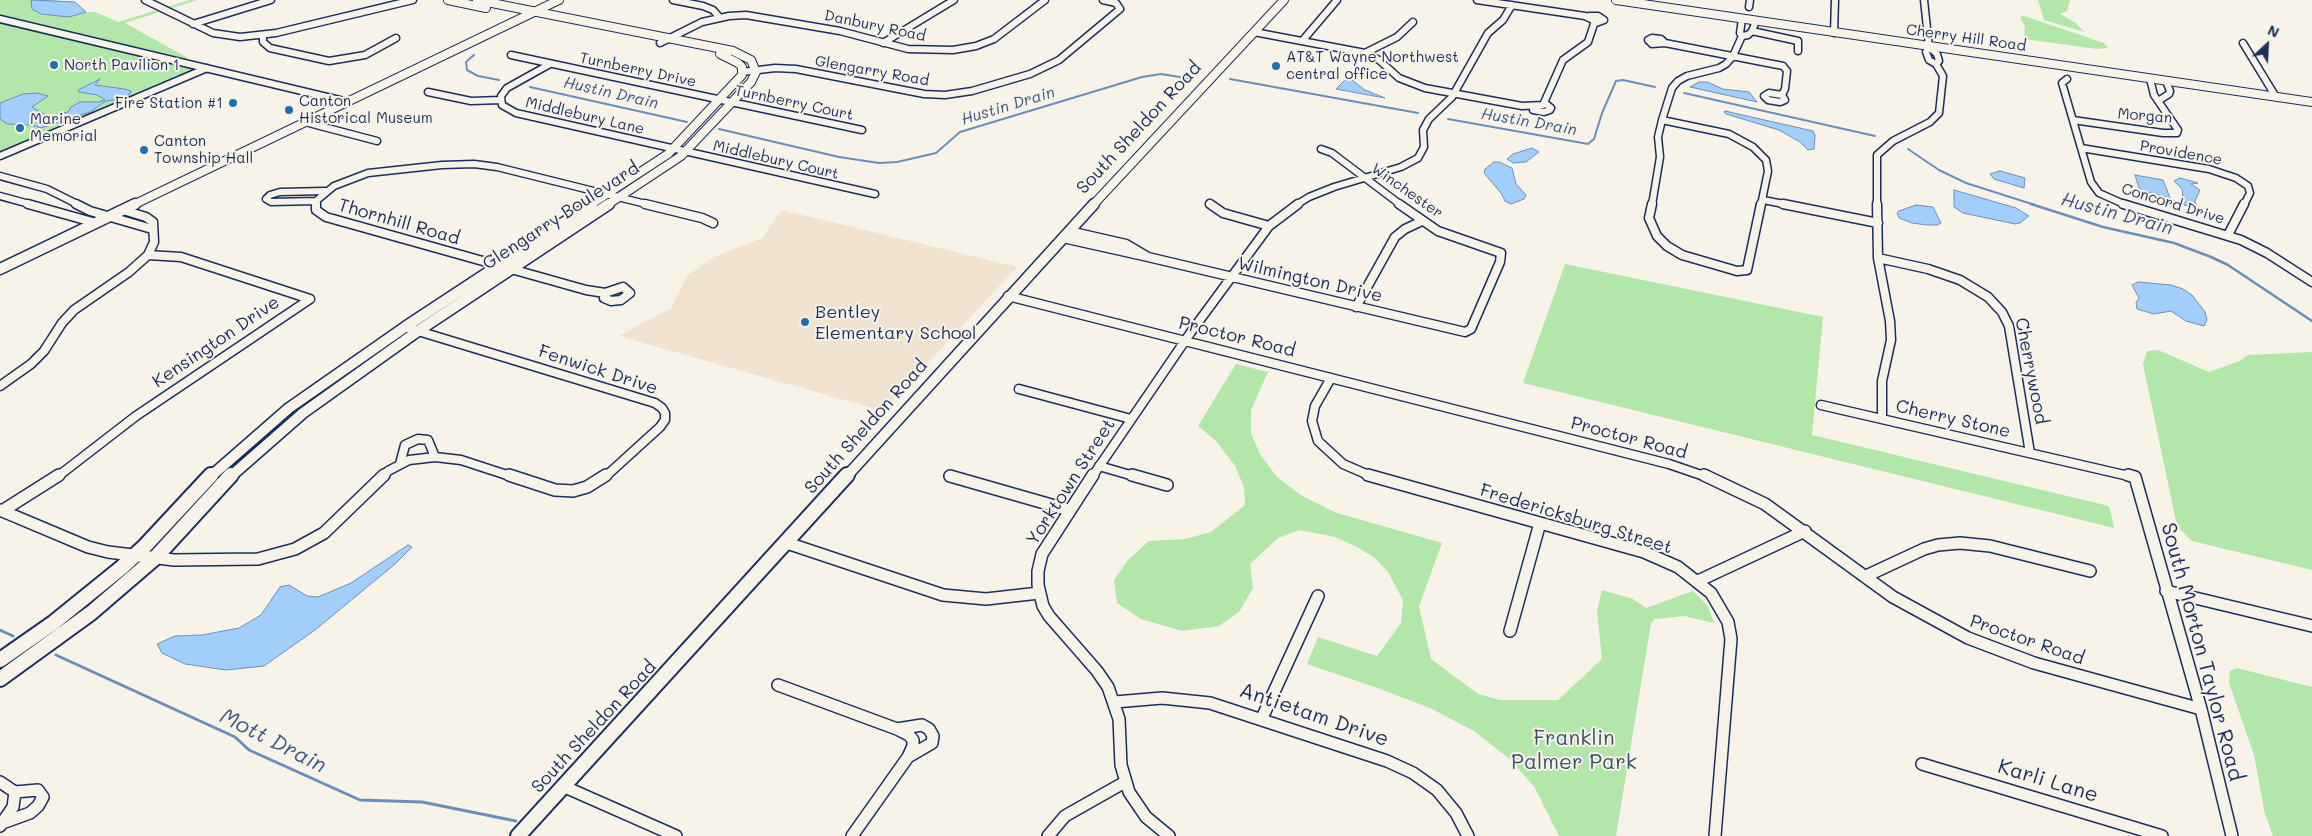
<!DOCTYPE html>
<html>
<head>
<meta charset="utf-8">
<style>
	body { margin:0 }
	#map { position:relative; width:2312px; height:836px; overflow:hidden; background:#f7f3e8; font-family:Mali,sans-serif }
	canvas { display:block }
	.north { position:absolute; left:2242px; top:20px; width:50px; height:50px; -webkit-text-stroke:4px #f7f3e8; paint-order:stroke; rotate:25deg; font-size:14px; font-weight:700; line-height:20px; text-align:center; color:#1b2f5e }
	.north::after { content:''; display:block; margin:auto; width:18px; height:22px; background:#1b2f5e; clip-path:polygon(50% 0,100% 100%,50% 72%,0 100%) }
</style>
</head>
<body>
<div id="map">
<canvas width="2312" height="836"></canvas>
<div class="north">N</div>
</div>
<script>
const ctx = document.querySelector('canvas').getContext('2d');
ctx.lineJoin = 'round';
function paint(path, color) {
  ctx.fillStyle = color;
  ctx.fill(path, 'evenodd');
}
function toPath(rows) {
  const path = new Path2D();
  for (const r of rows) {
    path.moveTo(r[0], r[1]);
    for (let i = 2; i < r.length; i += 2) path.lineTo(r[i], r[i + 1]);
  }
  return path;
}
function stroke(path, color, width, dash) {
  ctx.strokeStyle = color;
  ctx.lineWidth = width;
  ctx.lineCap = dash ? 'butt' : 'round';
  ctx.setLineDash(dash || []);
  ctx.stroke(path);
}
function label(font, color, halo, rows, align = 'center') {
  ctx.font = font + ' Mali,sans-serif';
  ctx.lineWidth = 4;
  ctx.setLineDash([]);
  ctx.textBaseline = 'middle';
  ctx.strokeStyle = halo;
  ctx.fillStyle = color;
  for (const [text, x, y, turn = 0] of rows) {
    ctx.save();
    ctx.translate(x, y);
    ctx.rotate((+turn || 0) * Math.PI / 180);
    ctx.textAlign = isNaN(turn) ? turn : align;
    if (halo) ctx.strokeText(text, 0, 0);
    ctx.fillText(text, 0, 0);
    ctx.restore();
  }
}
const built = toPath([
	[782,210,914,242,1017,267,883,411,619,336,671,308,687,276,714,257,762,238]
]);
const green = toPath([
	[0,0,52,0,75,2,86,12,95,12,118,22,190,0,197,0,125,23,188,58,175,64,197,70,0,153],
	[2038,0,2070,0,2067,11,2060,14,2076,23,2084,32,2044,20],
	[2024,16,2104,43,2108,48,2097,49,2024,39,2025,27,2020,17],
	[1565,264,1823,317,1812,435,2109,506,2114,528,1523,383],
	[2158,350,2209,372,2240,361,2248,355,2312,352,2312,570,2192,541,2177,526,2143,364,2147,351],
	[1236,364,1268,372,1251,410,1251,433,1260,454,1277,477,1302,496,1337,513,1442,543,1419,606,1431,659,1478,694,1500,700,1558,700,1602,659,1597,611,1602,590,1633,599,1646,608,1693,591,1708,606,1714,623,1684,616,1655,619,1651,623,1616,836,1559,836,1535,788,1511,760,1474,731,1432,709,1386,691,1307,664,1318,637,1377,656,1401,623,1403,600,1388,572,1375,558,1355,546,1335,537,1300,530,1278,538,1250,564,1253,588,1239,612,1219,626,1182,631,1141,619,1117,603,1114,580,1128,560,1149,541,1185,539,1211,532,1245,505,1244,487,1235,466,1217,442,1198,426],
	[2237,668,2312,687,2312,836,2273,836,2265,814,2254,755,2229,683,2230,671]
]);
const water = toPath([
	[31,0,75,2,86,12,69,17,41,14,32,9,31,0],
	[1348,77,1365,90,1385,98,1336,89,1348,77],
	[100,79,95,85,124,89,131,91,130,94,121,99,106,101,90,112,41,128,32,125,7,124,0,119,0,103,23,94,38,93,48,96,32,107,49,117,68,112,71,107,80,102,99,102,105,100,97,95,79,92,78,90,100,79],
	[1699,82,1707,82,1723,89,1749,92,1757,102,1690,87,1699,82],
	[1725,111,1813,131,1815,135,1814,149,1808,150,1800,142,1779,130,1726,114,1724,112,1725,111],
	[1532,148,1539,152,1526,162,1513,163,1507,159,1513,154,1532,148],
	[1494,162,1499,162,1512,168,1516,184,1526,195,1524,199,1511,204,1505,201,1501,193,1484,173,1485,169,1494,162],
	[2000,171,2025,178,2024,188,1994,179,1990,174,2000,171],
	[2135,175,2163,180,2170,198,2143,191,2139,188,2135,175],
	[2180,178,2198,183,2191,184,2200,190,2195,201,2197,208,2184,205,2182,189,2174,181,2180,178],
	[1954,190,2016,208,2029,216,2020,223,2015,224,1963,213,1954,207,1954,190],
	[1916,205,1933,207,1941,223,1937,225,1927,225,1912,223,1899,218,1897,213,1899,211,1916,205],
	[2138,282,2171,285,2183,289,2192,295,2205,312,2207,320,2204,326,2186,321,2171,311,2154,314,2137,309,2136,303,2139,298,2132,285,2138,282],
	[408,545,412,547,395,564,315,630,264,666,226,670,185,664,162,653,157,644,175,636,202,635,239,628,261,615,280,587,289,585,307,596,318,597,351,583,408,545]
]);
const streamFar2 = toPath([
	[474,55,466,62,467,70,478,76,499,80],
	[1230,79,1418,113],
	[530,87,687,122],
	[1684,93,1875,136],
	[1448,119,1588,144,1594,139,1602,113,1616,81,1623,80,1655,87],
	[719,129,839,157,879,163,897,162,936,153,960,132,1142,77,1161,74,1192,79],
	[1908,149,1939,170,1966,183,2035,205]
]);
const streamFar1 = toPath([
	[2031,204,2103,227,2174,243,2211,257,2228,265,2312,321]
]);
const stream = toPath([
	[0,630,13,636],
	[56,655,235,737,249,750,360,800,422,802,516,821]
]);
const streetFar2 = toPath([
	[145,0,213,33,240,37,276,33,413,0],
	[673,0,703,6,713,10,720,18],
	[1924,0,1929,47],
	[1749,7,1750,0],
	[1589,16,1598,16,1604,20,1596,23],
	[0,19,348,102],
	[1742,19,1740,33,1742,36],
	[193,24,271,0],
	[1752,31,1798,41,1798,51],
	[1254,32,1365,53,1379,60,1399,78,1425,88,1522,106,1543,105,1563,60,1588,42,1595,21,1585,16,1477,0],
	[1834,33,1835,0],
	[263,35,263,42,270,48,329,61,365,55,396,38],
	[1652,38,1661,39,1665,43,1652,44,1648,40,1652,38],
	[1303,40,1337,0],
	[660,43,702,22,729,16,746,15,840,31,908,49,953,50,976,46,994,39,1045,0],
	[883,43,954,0],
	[1665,43,1783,66,1787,71,1785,89,1782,95],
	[2243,43,2276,97],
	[1929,47,1937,54,1939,61,1936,64],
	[1365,53,1397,37,1413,22],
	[511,55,862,130],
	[550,64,507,88,501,96,502,105,516,113,875,194],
	[742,72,775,68,796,69,924,94,945,95,972,91,1030,74,1059,60,1120,9,1116,3,1103,0],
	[2067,79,2062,83,2091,182,2099,193,2126,205],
	[428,92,471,101,500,100],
	[1769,93,1782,95,1785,100,1780,102,1768,100,1764,96,1769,93],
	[2158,101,2169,94,2170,91,2166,81],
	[1533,110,1544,112,1550,110,1551,108,1545,103],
	[1662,120,1729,134,1753,147,1766,160,1768,171,1761,205],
	[1662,120,1672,88,1678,81,1687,76,1719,68,1726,64,1733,56,1742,36,1748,35,1752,31,1756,21],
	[2073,120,2163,133,2177,133,2178,130,2154,95,2150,79],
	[305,122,377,141],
	[2081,148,2209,169,2236,178,2248,186,2250,193,2244,205],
	[1321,149,1332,153,1401,205],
	[0,156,207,68],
	[0,176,47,189,79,205],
	[0,196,33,205],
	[1763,200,1789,205],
	[316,201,271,202,266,199,270,195,280,192,325,191],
	[1210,204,1212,205],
	[316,205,316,201,334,186,368,173,442,165,474,164,497,167,650,205],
	[1296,205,1309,197,1334,187,1401,167,1418,158,1424,147,1423,130,1429,119,1452,97,1488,33,1503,20,1512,5],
	[1652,205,1660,157,1658,137,1662,120],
	[1877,205,1877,155,1893,141,1930,122,1939,113,1943,76,1936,64,1929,60,1926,52,1929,47]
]);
const streetFar1 = toPath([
	[28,204,96,223],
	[76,204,90,211,152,229],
	[316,204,316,210,326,217,586,290,605,293],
	[645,204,702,218,713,223],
	[1210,204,1223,213,1269,226],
	[1652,204,1649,218,1657,236,1667,246,1682,255,1737,271,1747,270,1761,204],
	[1783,204,1878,223],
	[1877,204,1878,258,1890,321,1891,340,1882,381,1882,419],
	[2123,204,2241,240,2267,253,2312,282],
	[2228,235,2244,204],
	[1063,238,1148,257,1126,244,1069,231],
	[1148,257,1465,332,1471,329,1500,262,1501,253,1438,231,1399,204],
	[1878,258,1928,269,1960,280,1988,297,2002,312,2009,326,2030,453],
	[623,287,630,293,621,300,611,301,604,298,605,293,623,287],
	[1008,296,1669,464,1707,477],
	[1356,307,1395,237,1405,229,1422,221],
	[405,327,655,403,662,408,665,413,665,420,660,427,605,477],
	[1331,378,1315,406,1312,421,1318,441,1343,464,1373,477],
	[0,386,31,364,44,351,62,323,74,310,129,272,148,255,154,242,153,222,146,217,123,210],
	[1019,389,1131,419],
	[1821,405,2133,477],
	[400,464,405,445,418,439,428,440,435,457],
	[1099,466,1137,477],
	[950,476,952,477],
	[57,477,136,416,310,299,181,257,148,255],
	[382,477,388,471,409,460,435,457,461,460,513,477],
	[1092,477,1191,332,1269,226,1298,204]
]);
const street = toPath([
	[509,475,555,490,573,491,587,487,606,475],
	[1093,475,1042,554,1038,571,1038,585,1043,606,1049,616,1097,671,1108,687,1119,719,1121,765,1129,792,1146,817,1169,836],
	[1132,475,1167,485],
	[1368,475,1644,552,1678,567,1711,593,1728,622,1731,639,1715,836],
	[1704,475,1765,504,1893,597,1968,638,2034,663,2201,709],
	[2128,475,2135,477,2201,709,2232,836],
	[950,476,1069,510],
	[0,510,88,547,108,552,174,560,258,559,295,549,324,533,384,475],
	[2,511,59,475],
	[787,543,943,595,986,599,1039,593],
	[1866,576,1924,549,1938,545,1960,543,1990,546,2090,571],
	[1698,581,1805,531],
	[2166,591,2312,626],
	[1510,631,1540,523],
	[778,685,897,729,909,735,913,740,913,746,908,757,852,836],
	[1115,702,1162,698,1210,703,1387,761,1413,773,1437,790,1456,813,1468,836],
	[1262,718,1318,596],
	[897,729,922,725,929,729,933,736,932,743,908,757],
	[1922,764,2162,836],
	[0,782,15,792,13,807,0,826],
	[565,787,676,836],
	[5,822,30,813,38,806,43,797,38,790,15,792],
	[1048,836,1065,816,1125,782]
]);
const secondaryFar2 = toPath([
	[448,0,486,8],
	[477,0,733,51,751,60,756,72,751,82,681,156,607,205],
	[1616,0,2312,102],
	[133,205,559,0],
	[590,205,668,154,742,75,742,67,738,63,720,54],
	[1093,205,1284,0]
]);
const secondaryFar1 = toPath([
	[0,269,135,204],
	[210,477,289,408,405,327,592,204],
	[230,477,303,413,418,331,609,204],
	[846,477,1094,204]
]);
const secondary = toPath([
	[0,660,53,623,121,568,144,547,211,475],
	[0,679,91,613,155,558,231,475],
	[518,836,847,475]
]);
const markers = [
	[54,65,5,"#1f6fb2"],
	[1276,66,5,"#1f6fb2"],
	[233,103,5,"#1f6fb2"],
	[289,110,5,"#1f6fb2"],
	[20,128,5,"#1f6fb2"],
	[144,150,5,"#1f6fb2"],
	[805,322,5,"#1f6fb2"]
];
const farStreetnames = [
	["Danbury Road",875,26,12],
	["Cherry Hill Road",1966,38,8],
	["Turnberry Drive",638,70,12],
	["Glengarry Road",872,71,10],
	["Turnberry Court",794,103,12],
	["Middlebury Lane",585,116,13],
	["Morgan",2145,116,5],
	["Providence",2181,153,10],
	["Middlebury Court",776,160,13],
	["Winchester",1407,191,35],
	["Concord Drive",2173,204,17]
];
const farPoinames = [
	["AT&T Wayne Northwest",1286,57],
	["central office",1286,74],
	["North Pavilion 1",64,65],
	["Canton",299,101],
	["Historical Museum",299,118],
	["Fire Station #1",223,103,"right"],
	["Marine",30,119],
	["Memorial",30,136],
	["Canton",154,141],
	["Township Hall",154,158]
];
const farWaternames = [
	["Hustin Drain",611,93,13],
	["Hustin Drain",1008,106,-17],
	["Hustin Drain",1529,122,10]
];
const streetNames = [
	["South Sheldon Road",1139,128,-47],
	["Glengarry Boulevard",561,216,-33],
	["Thornhill Road",399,222,16],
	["Wilmington Drive",1310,280,13],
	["Proctor Road",1237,337,14],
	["Kensington Drive",216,342,-34],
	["Fenwick Drive",598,370,18],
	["Cherrywood",2031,371,79],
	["Cherry Stone",1953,419,13],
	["South Sheldon Road",866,427,-48],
	["Proctor Road",1629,438,15],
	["Yorktown Street",1071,482,-57],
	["Fredericksburg Street",1576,519,17],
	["Proctor Road",2027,640,19],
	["South Sheldon Road",594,727,-47]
];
const poiNames = [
	["Bentley",815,312],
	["Elementary School",815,333]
];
const waterNames = [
	["Hustin Drain",2117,214,15]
];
const nearStreetnames = [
	["South Morton Taylor Road",2202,652,75],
	["Antietam Drive",1314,715,19],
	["Karli Lane",2048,781,17]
];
const nearParknames = [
	["Franklin",1574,739],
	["Palmer Park",1574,763]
];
const nearWaternames = [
	["Mott Drain",273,741,27]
];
paint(built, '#f2e2d0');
paint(green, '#b3e7a9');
paint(water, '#a2cefc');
stroke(water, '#6c8ebd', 1);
stroke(streamFar2, '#6c8ebd', 2);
stroke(streamFar1, '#6c8ebd', 2.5);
stroke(stream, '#6c8ebd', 3);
stroke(streetFar2, '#1b2f5e', 9);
stroke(streetFar1, '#1b2f5e', 11);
stroke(street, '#1b2f5e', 14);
stroke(secondaryFar2, '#1b2f5e', 10);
stroke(secondaryFar1, '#1b2f5e', 13);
stroke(secondary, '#1b2f5e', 18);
stroke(streetFar2, '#f7f3e8', 6);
stroke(streetFar1, '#f7f3e8', 8);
stroke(street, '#f7f3e8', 11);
stroke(secondaryFar2, '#f7f3e8', 8);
stroke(secondaryFar1, '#f7f3e8', 10);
stroke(secondary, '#f7f3e8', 14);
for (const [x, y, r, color] of markers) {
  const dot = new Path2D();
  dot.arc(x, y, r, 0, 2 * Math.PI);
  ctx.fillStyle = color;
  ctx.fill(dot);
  stroke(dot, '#f7f3e8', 2);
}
label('15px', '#1b2f5e', '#f7f3e8', farStreetnames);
label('15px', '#1b2f5e', '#f7f3e8', farPoinames, 'left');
label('italic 16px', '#3d5786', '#f7f3e8', farWaternames);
label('18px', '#1b2f5e', '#f7f3e8', streetNames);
label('18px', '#1b2f5e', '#f7f3e8', poiNames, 'left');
label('italic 19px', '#3d5786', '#f7f3e8', waterNames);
label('21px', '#1b2f5e', '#f7f3e8', nearStreetnames);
label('21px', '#39546d', '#f7f3e8', nearParknames);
label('italic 22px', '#3d5786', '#f7f3e8', nearWaternames);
</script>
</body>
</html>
